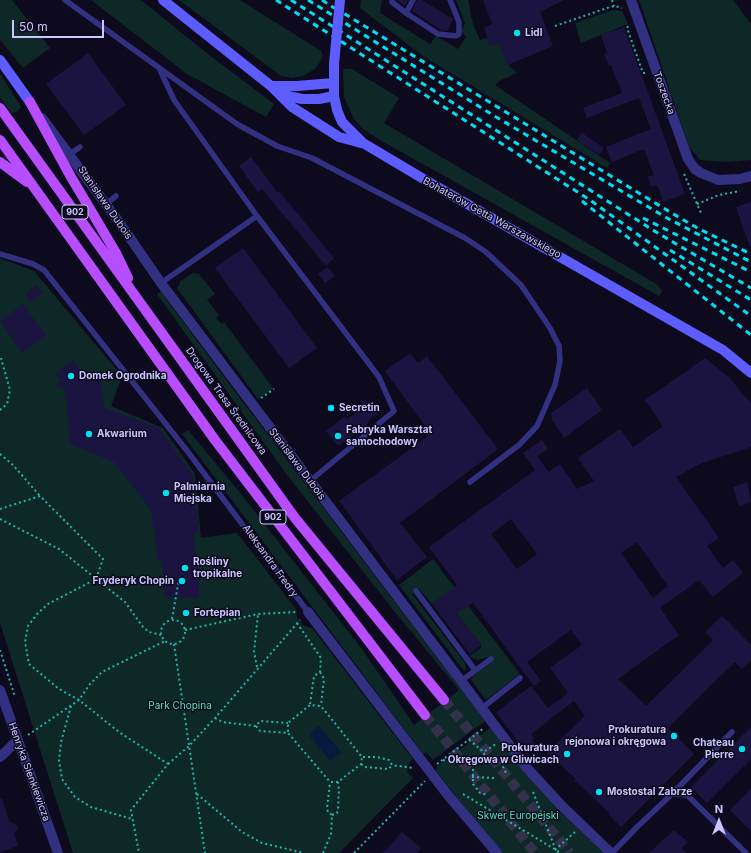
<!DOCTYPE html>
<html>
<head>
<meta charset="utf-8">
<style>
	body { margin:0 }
	#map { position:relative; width:751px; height:853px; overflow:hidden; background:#0d0a1d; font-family:Inter,sans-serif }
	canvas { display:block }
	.north { position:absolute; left:699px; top:801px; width:40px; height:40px; -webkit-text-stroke:3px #0d0a1d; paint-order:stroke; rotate:0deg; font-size:11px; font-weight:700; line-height:16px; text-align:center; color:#cbc6ff }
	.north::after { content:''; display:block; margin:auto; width:14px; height:18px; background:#cbc6ff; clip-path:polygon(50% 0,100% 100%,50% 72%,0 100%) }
	.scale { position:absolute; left:12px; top:20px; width:92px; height:18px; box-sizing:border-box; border:2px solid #cbc6ff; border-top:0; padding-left:5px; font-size:12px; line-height:14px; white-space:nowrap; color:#cbc6ff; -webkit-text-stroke:3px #0d0a1d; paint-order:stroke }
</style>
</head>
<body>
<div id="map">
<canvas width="751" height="853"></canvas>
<div class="north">N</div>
<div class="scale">50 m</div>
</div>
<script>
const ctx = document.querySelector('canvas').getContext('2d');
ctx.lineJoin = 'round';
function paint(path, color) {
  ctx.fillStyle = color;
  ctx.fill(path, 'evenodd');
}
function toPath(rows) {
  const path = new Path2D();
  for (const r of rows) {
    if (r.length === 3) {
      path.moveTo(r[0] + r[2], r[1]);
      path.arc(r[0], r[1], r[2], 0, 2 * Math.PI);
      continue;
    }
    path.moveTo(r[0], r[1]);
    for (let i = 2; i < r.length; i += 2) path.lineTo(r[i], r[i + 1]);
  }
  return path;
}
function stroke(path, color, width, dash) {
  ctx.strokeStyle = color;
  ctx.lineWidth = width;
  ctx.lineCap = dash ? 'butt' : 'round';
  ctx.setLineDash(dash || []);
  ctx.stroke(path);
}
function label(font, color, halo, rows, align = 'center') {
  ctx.font = font + ' Inter,sans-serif';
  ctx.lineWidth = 3;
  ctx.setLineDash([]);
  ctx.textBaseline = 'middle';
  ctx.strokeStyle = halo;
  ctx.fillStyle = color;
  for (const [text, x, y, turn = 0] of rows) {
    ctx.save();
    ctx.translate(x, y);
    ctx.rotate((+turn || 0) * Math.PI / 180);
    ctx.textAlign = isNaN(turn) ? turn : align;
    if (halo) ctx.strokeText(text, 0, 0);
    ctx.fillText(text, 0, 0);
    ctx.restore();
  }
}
const green = toPath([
	[0,0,12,0,50,48,23,68,0,40],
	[91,0,141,0,208,54,274,104,266,117,187,74],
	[179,0,240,0,321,51,323,55,320,62,315,69,303,76,292,78,281,76],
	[361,0,382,0,380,13,430,44,436,36,458,49,466,37,461,31,465,23,456,0,468,0,473,24,480,40,487,38,490,46,499,43,508,65,517,73,499,81,495,85,610,163,607,168,423,56,360,8],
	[639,0,733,0,751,24,751,160,727,162,700,160,689,146],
	[613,10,622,11,628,24,581,43,575,23],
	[343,69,352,69,399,98,384,123,658,285,662,291,659,296,378,139,363,129,354,119,344,97],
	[0,73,21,107,17,112,11,113,0,97],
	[0,258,34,271,122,376,111,406,163,428,195,474,201,538,237,533,296,609,297,618,302,625,312,628,413,759,409,763,407,772,413,778,339,853,73,853,0,623],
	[193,273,199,274,215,294,207,300,219,315,216,318,222,324,224,322,273,388,258,399,177,288,180,284,179,282],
	[161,292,230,385,485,721,433,760,426,752,423,754,182,434,188,430,241,494,362,649,414,725,459,690,391,607,287,475,157,294],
	[433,559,520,674,486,700,471,680,473,676,492,662,488,657,478,660,469,656,481,648,481,645,443,596,432,604,419,589,412,594,465,663,466,668,464,671,399,585],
	[490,728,526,772,573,823,604,853,501,853,436,771,437,766]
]);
const water = toPath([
	[319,726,341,752,330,761,309,735]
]);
const building = toPath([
	[396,0,408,0,405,6],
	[417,0,422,0,453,19,447,31,441,30,412,11],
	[483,0,564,0,540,12,553,46,508,65,499,43,490,46,484,28,492,24],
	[624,27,685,194,663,202,657,185,651,187,648,177,654,175,644,149,612,162,606,147,651,129,639,98,587,118,583,108,622,93,611,65,609,66,604,54,607,53,601,35],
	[88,53,126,105,84,135,46,84],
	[582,133,604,148,599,155,577,140],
	[251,157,277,192,279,191,334,258,326,266,262,189,258,192,239,166],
	[751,202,751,247,750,247,736,207],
	[243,248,317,348,289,368,215,268],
	[327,267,335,276,325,283,318,274],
	[37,285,43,293,31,302,25,294],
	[23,304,46,335,22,353,0,321],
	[410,353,418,363,427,356,498,449,400,523,427,557,397,580,339,501,431,434,385,371],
	[705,358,729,377,751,404,751,447,702,463,676,477,719,538,707,546,723,568,733,560,743,573,713,597,699,580,660,608,679,635,618,679,646,706,713,640,705,632,722,616,751,645,751,660,742,669,735,662,668,728,694,754,621,827,608,814,610,813,574,780,576,779,561,765,560,766,547,753,585,716,574,701,531,734,534,738,532,740,537,747,527,754,496,712,531,686,548,708,568,693,550,668,582,645,571,630,527,662,541,681,534,686,473,603,456,613,481,645,470,654,432,604,457,585,429,547,535,470,523,453,542,440,548,449,537,456,549,472,560,464,577,489,594,481,578,458,620,429,633,447,663,426,645,400],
	[511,519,537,554,517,569,491,534],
	[637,542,668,586,653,598,621,553],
	[73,360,88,380,100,372,104,408,159,428,193,476,199,530,193,535,199,578,199,598,164,597,162,562,158,560,151,510,114,462,70,444,65,389,56,385,60,380,55,374],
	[587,388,602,410,564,438,552,420,551,413],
	[362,401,379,407,377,416,373,415,364,428,338,446,326,431,344,417,347,419,356,414],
	[747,482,751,502,739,506,733,487],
	[751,727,751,759,707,803,691,787],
	[751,788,751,831,730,810],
	[2,798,9,821,16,825,18,829,14,834,18,846,0,852,0,799],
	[674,830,688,842,681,848,686,853,649,853],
	[402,832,421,848,417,853,383,853]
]);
const primaryTunnel = toPath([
	[444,700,570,853],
	[425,715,535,853]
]);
const path = toPath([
	[612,0,614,6],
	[555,26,610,7,615,6,622,8],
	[628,26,627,28,643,73,646,73],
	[684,174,701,213],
	[697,204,719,195,740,191],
	[261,398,274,389],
	[0,410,7,404,10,390,1,358],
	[0,454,13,465,40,496],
	[0,509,40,496,103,559,96,579,48,604,37,614,28,626,25,642,29,664,59,689,79,700,119,732,168,764,131,810,139,853],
	[0,519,59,549,125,602,143,627,149,632,161,635],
	[172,619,179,579],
	[173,632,12],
	[297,623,321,658,320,672,314,676,310,705],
	[185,630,258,614,296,612],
	[174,644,205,853],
	[0,650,15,697],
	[257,667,254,652,258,614],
	[320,672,324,679,321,706],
	[71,706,61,742,59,761,62,779,75,797,91,807,132,819],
	[215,718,222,722,256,726,260,721,288,723],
	[256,726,260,731,288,733,330,782,338,782,361,764,362,757,321,706,310,705,288,723,288,733],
	[28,735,79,700,90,684,102,672,165,641],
	[469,740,484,752,485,763,501,763,506,773],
	[485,751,496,744],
	[363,757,377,757,389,760,392,765,413,768],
	[443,760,454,763,468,759,473,760,473,784,480,793,488,795],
	[168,764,189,746,215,718,300,620],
	[361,764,365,767,389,769,392,765],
	[437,764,484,728],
	[472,777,494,778],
	[533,792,557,853],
	[197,794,242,832,262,843,304,853],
	[463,794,561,853],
	[332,815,337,813,338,809,339,790,338,782],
	[555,850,575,832],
	[323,853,331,834,332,815,328,812,327,808,330,783],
	[354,853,425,781]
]);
const service = toPath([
	[65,0,237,124,277,146,312,158,465,238,486,252,521,285,550,328,559,346,560,361,555,385,537,426,519,445,470,482],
	[392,0,392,2,406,13],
	[413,0,406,13,438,34,456,36,459,34,459,22,450,0],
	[160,70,174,100,257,216,379,377,394,411,310,481],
	[70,154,80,147],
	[106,204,116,196],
	[0,254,33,264,44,270,188,452,308,612],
	[161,283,257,216],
	[416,591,475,670],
	[461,681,491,659],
	[482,708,520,678],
	[672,794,732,732],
	[612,853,637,827,672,794,687,795,746,853]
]);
const minor = toPath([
	[631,0,688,159,695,169,701,173,718,180,740,179,751,176],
	[42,118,119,222,161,283,526,767,561,805,611,853],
	[308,612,447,794,497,853],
	[0,690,58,853],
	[0,757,17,741]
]);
const secondary = toPath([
	[163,0,271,86,292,107,339,137,361,143],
	[0,60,30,102],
	[334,64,334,96,337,110,342,122,363,143,427,181,723,350,751,373],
	[271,86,297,86,333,83],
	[279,94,302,99,319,99,334,96]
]);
const primary = toPath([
	[30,102,71,177,116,253,128,278],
	[0,108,295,518,444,700],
	[0,140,215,440,425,715],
	[0,162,27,182]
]);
const rail = toPath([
	[276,0,590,200,751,316],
	[291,0,656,232,751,288],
	[308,0,496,117,667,218,751,262],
	[322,0,339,11],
	[335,8,670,212,699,229,751,254],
	[582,201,751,335],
	[643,218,751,272],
	[670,250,751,300]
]);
const secondaryBridge = toPath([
	[334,64,340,0]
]);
const markers = [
	[517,33,4,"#00dff1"],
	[71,376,4,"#00dff1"],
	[331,408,4,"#00dff1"],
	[89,434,4,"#00dff1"],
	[338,436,4,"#00dff1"],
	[166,493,4,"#00dff1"],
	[185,568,4,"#00dff1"],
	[182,581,4,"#00dff1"],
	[186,613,4,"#00dff1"],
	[674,736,4,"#00dff1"],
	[742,749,4,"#00dff1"],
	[567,754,4,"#00dff1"],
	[599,792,4,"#00dff1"]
];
const shields = [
	[75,212,26],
	[273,517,26]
];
const shieldNames = [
	["902",75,212],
	["902",273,517]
];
const poiNames = [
	["Lidl",525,33],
	["Domek Ogrodnika",79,376],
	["Secretin",339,408],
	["Fabryka Warsztat",346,430],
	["samochodowy",346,442],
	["Akwarium",97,434],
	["Palmiarnia",174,487],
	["Miejska",174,499],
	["Rośliny",193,562],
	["tropikalne",193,574],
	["Fryderyk Chopin",174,581,"right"],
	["Fortepian",194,613],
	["Prokuratura",666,730,"right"],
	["rejonowa i okręgowa",666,742,"right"],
	["Chateau",734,743,"right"],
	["Pierre",734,755,"right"],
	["Prokuratura",559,748,"right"],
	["Okręgowa w Gliwicach",559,760,"right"],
	["Mostostal Zabrze",607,792]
];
const streetNames = [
	["Toszecka",664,93,70],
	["Stanisława Dubois",105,203,55],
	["Bohaterów Getta Warszawskiego",492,218,29],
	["Drogowa Trasa Średnicowa",226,401,54],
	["Stanisława Dubois",297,464,53],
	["Aleksandra Fredry",270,561,54],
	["Henryka Sienkiewicza",29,772,70]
];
const parkNames = [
	["Park Chopina",180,706],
	["Skwer Europejski",518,816]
];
paint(green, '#0d2826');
paint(water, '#051a3c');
paint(building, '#1c1440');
stroke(primaryTunnel, '#33304a', 10, [10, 5]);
stroke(path, '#23b7aa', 2, [2, 3]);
stroke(service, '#323181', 5.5);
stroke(minor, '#323181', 10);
stroke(secondary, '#5d5dff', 10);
stroke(primary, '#b84dff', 10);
stroke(rail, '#00dff1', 3, [6, 5]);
stroke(secondaryBridge, '#5d5dff', 10);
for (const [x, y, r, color] of markers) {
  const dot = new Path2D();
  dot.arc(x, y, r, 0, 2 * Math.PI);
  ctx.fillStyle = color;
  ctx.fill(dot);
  stroke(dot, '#0d0a1d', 1.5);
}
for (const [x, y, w] of shields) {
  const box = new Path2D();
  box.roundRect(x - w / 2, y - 7, w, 14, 3);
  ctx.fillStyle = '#0d0a1d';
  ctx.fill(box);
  stroke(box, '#cbc6ff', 1);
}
label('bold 9px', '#cbc6ff', null, shieldNames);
label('bold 10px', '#cbc6ff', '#0d0a1d', poiNames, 'left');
label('10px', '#cbc6ff', '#0d0a1d', streetNames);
label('10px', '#4ae8bc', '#0d0a1d', parkNames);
</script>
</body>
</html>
